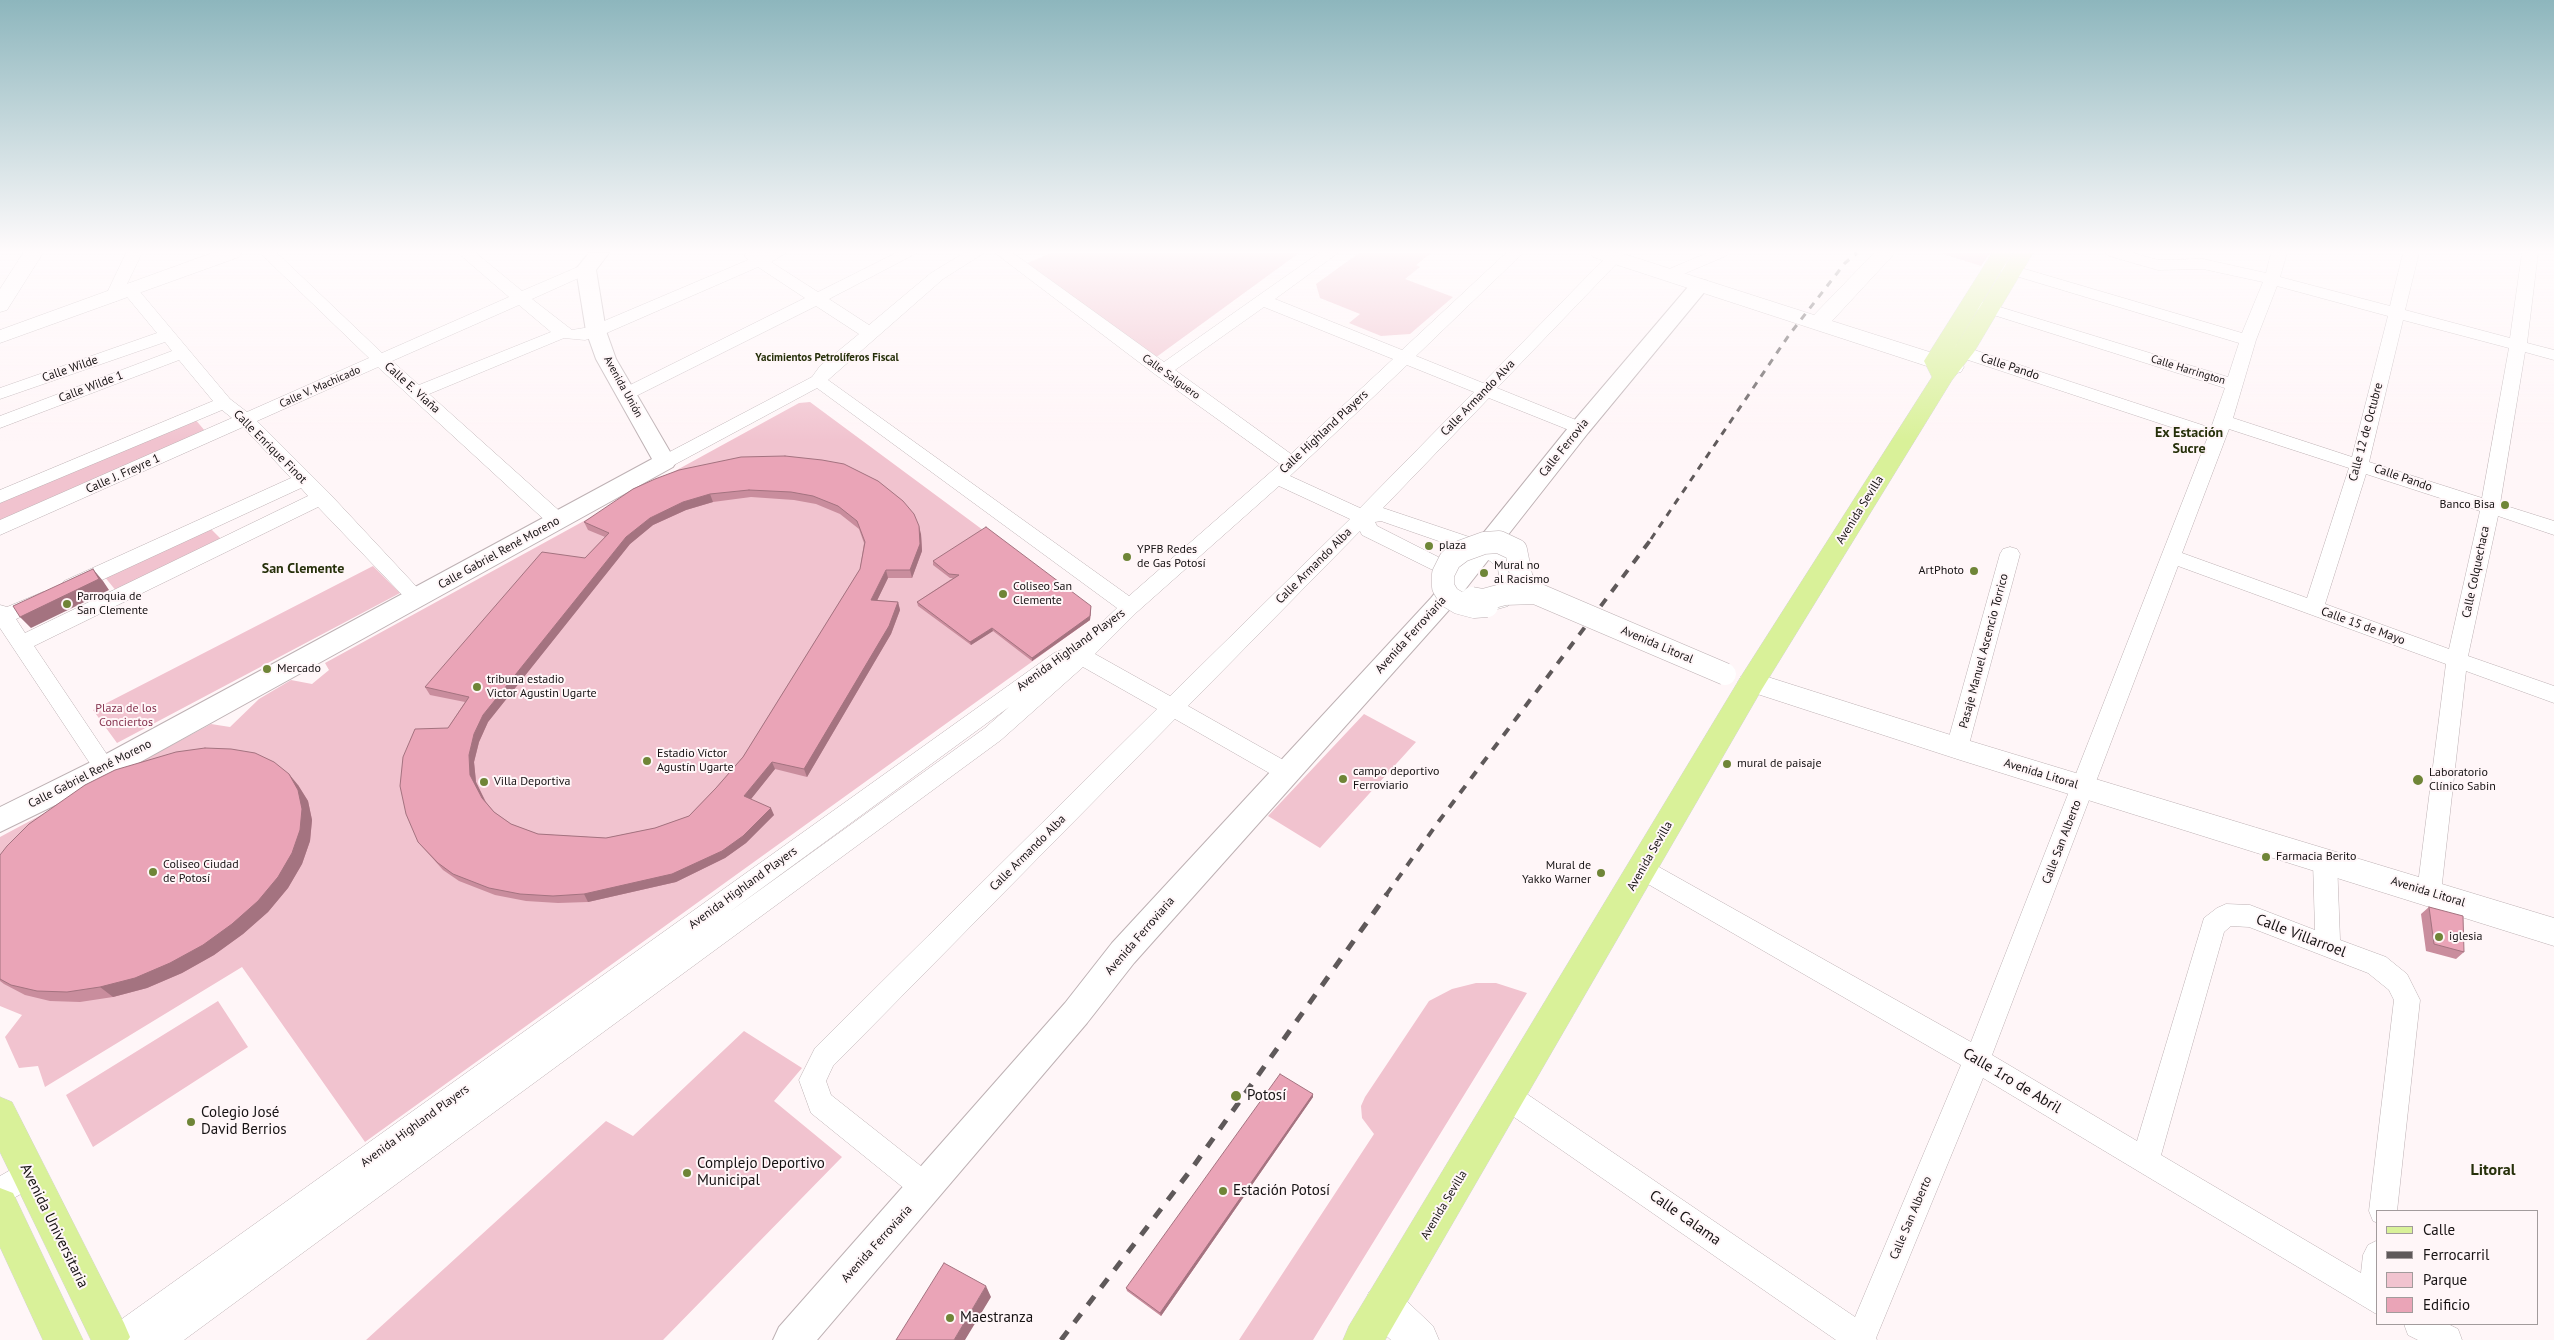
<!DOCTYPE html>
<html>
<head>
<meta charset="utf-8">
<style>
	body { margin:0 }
	#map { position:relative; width:2554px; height:1340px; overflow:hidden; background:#fff6f8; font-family:"PT Sans",sans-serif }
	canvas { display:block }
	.legend { position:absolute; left:2376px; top:1210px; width:162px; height:115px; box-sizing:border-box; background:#fff6f8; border:1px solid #a29b9c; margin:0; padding:6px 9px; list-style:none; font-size:15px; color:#161213 }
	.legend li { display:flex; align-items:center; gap:10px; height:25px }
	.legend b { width:25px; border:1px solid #a29b9c }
</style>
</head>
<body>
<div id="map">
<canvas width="2554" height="1340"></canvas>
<ul class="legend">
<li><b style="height:6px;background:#d9f199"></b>Calle</li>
<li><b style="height:6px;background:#5f595a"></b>Ferrocarril</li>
<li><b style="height:14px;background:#f1c3cf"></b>Parque</li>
<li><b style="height:14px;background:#eaa4b7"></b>Edificio</li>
</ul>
</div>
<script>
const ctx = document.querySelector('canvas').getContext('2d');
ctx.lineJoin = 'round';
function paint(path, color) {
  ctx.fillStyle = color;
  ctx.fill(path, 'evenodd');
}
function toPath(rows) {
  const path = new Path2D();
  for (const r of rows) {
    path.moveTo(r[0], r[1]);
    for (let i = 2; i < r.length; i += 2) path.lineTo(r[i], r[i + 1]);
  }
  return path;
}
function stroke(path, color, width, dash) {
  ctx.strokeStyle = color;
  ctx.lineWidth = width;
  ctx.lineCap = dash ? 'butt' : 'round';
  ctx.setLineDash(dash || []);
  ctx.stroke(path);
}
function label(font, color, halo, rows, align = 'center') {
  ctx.font = font + ' "PT Sans",sans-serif';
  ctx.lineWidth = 4;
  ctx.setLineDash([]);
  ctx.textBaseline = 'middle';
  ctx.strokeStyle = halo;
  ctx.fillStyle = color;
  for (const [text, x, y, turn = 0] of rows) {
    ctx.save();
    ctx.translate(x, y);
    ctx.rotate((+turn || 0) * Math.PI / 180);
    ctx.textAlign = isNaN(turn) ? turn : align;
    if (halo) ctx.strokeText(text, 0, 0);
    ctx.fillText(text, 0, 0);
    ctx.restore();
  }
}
const green = toPath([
	[1051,253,1299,253,1155,358,1025,264],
	[1359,253,1431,253,1416,265,1420,267,1405,279,1453,297,1410,334,1381,336,1349,323,1360,314,1320,298,1316,284],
	[1940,253,1990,253,1981,266],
	[810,402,1091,610,1090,620,365,1142,242,967,45,1087,38,1066,19,1068,5,1037,22,1015,0,1006,0,837,211,724,230,727,259,699,291,680,312,684,329,670,325,663,799,403],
	[194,418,206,432,0,522,0,502],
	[209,527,223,541,117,592,104,576],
	[373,566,400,593,117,743,93,710],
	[1364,714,1416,742,1320,848,1268,816],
	[1476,983,1496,983,1527,993,1313,1340,1239,1340,1374,1134,1362,1118,1361,1106,1365,1097,1429,1001,1452,989],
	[218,1001,248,1047,93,1147,66,1095],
	[744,1031,802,1068,774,1101,842,1157,663,1340,366,1340,606,1121,633,1136]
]);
const minor = toPath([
	[126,253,142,253,126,286,136,287,230,399,247,412,369,358,260,253,277,253,382,353,509,297,458,253,476,253,522,291,580,266,592,266,594,269,592,272,532,299,572,330,590,327,748,260,744,256,746,253,786,253,771,262,818,292,896,253,917,253,829,299,869,325,931,273,964,253,984,253,943,279,828,380,1129,596,1280,464,1156,375,995,253,1013,253,1164,362,1319,253,1338,253,1275,299,1402,350,1506,253,1523,253,1416,356,1483,383,1608,255,1614,253,1622,258,1497,388,1586,424,1589,428,1586,432,1574,432,1489,398,1383,508,1490,544,1504,551,1514,561,1521,576,1521,588,1508,606,1494,610,1487,608,1484,603,1501,587,1498,569,1490,561,1476,554,1381,521,1375,522,1377,526,1452,564,1455,569,1452,574,1445,576,1362,535,1360,531,1188,706,1294,766,1297,772,1294,778,1286,781,1278,778,1175,719,833,1066,826,1081,831,1095,936,1178,940,1188,936,1198,926,1202,916,1198,811,1113,799,1080,815,1048,1157,709,1083,667,1001,740,184,1340,109,1340,108,1337,112,1326,1054,653,1061,650,1069,654,1117,608,817,388,672,466,658,466,656,462,658,458,812,377,820,366,859,334,816,306,632,398,620,398,617,394,620,390,805,298,758,267,602,335,585,340,564,338,429,394,564,515,567,520,564,525,557,526,550,525,378,367,257,421,329,493,427,598,424,603,417,605,410,603,318,507,34,646,116,768,113,774,105,777,97,774,0,628,0,605,7,607,43,592,50,594,53,599,50,604,16,619,25,633,308,496,301,488,78,591,71,593,64,591,61,586,64,581,291,478,243,427,0,535,0,520,232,418,222,410,0,503,0,490,213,401,179,360,0,428,0,416,172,351,165,342,0,399,0,388,157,333,123,292,119,300,113,302,105,297,126,253],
	[519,305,551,332,419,385,392,361,519,305],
	[1264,307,1393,359,1291,454,1175,370,1264,307],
	[1407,365,1474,392,1360,508,1290,476,1407,365],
	[1279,486,1350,519,1170,696,1095,654,1137,612,1279,486],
	[1009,707,985,728,728,913,1009,707],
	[1707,253,1729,253,1726,256,1674,278,1662,278,1660,275,1662,272,1707,253],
	[2106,253,2133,253,2158,260,2203,259,2266,273,2271,253,2287,253,2280,277,2390,306,2403,253,2419,253,2405,310,2510,338,2522,253,2538,253,2527,343,2554,350,2554,360,2525,352,2500,504,2554,521,2554,535,2498,516,2468,656,2554,686,2554,703,2466,671,2441,892,2438,899,2429,902,2420,899,2417,892,2446,664,2178,566,1992,1055,2137,1141,2204,918,2217,908,2226,904,2250,905,2315,930,2313,861,2317,854,2325,851,2333,854,2337,861,2340,940,2386,957,2407,974,2420,1000,2397,1211,2378,1211,2378,1223,2373,1221,2369,1211,2394,1000,2389,990,2368,973,2249,927,2231,926,2224,932,2161,1155,2361,1273,2363,1255,2368,1245,2378,1240,2378,1315,1983,1078,1876,1338,1877,1340,1836,1340,1498,1106,1494,1097,1498,1088,1508,1084,1518,1088,1855,1317,1961,1065,1634,876,1630,869,1634,862,1642,859,1650,862,1971,1042,2207,439,1938,350,1936,346,1938,342,1944,341,1950,342,2211,428,2225,388,1965,306,1963,303,1965,300,1977,300,2228,377,2239,343,1989,268,1987,265,1989,262,2001,262,2242,333,2263,282,2203,269,2158,270,2109,256,2106,253],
	[2277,286,2388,316,2352,457,2233,418,2256,340,2277,286],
	[2403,320,2509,348,2482,498,2369,462,2403,320],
	[2229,429,2349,468,2307,598,2182,553,2229,429],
	[2366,474,2480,511,2449,649,2325,604,2366,474],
	[2010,547,2017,549,2020,554,1968,748,1965,754,1957,757,1949,754,1946,748,2000,554,2003,549,2010,547],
	[28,1160,38,1164,42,1174,38,1184,0,1206,0,1176,28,1160],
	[2404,1324,2448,1324,2458,1329,2462,1340,2418,1340,2408,1335,2404,1324]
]);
const tertiary = toPath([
	[589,253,609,253,596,270,606,331,616,359,676,462,673,467,115,776,0,832,0,807,95,760,652,459,596,359,586,331,576,269,589,253],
	[1700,279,1707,281,1710,285,1707,289,1588,433,1449,610,1134,963,1087,1023,817,1340,773,1340,779,1327,1065,1003,1112,943,1431,598,1572,423,1693,281,1700,279]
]);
const secondary = toPath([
	[23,253,43,253,7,310,0,312,0,289,23,253],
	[212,253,242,253,239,257,0,343,0,330,212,253],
	[1590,253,1621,253,1814,315,1874,253,1895,253,1832,321,1961,362,1964,367,1961,372,1953,374,1945,372,1593,257,1590,253],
	[1752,672,1957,737,2554,918,2554,946,1957,759,1742,689,1738,682,1742,675,1752,672],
	[1383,1287,1397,1292,1433,1326,1439,1340,1391,1340,1369,1320,1364,1306,1369,1292,1383,1287]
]);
const primary = toPath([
	[1992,253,2012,253,1952,352,2013,253,2033,253,1974,352,1952,380,1762,689,1385,1340,1343,1340,1349,1326,1742,675,1932,377,1924,361,1992,253],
	[0,1097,12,1102,124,1323,130,1337,128,1340,91,1340,0,1152,0,1097],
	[0,1188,13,1193,83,1340,43,1340,0,1247,0,1188]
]);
const railFar2 = toPath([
	[1651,539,1789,335,1845,263,1857,253]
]);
const railFar1 = toPath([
	[1386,895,1439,821,1652,538]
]);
const rail = toPath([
	[1061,1340,1190,1171,1387,894]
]);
const minorBridge = toPath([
	[1472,598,1483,600,1505,594,1535,593],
	[1487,606,1474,607,1459,603,1449,597,1443,587,1443,574,1450,560,1462,551,1484,543,1499,542,1516,550,1522,580,1535,593,1725,674]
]);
const wall = toPath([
	[741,457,921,534,922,551,912,578,888,578,877,600,898,602,900,610,891,634,807,777,775,769,751,799,774,815,746,843,725,858,676,882,588,902,558,903,526,901,495,895,459,881,443,870,418,842,448,728,465,702,430,695,425,687,585,558,605,537,588,530,584,522],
	[751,497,794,500,816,504,840,514,859,529,864,543,860,569,743,757,716,788,689,816,655,828,606,838,538,834,511,824,494,812,486,802,476,782,474,762,479,742,488,722,630,544,653,525,686,510,713,502],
	[933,561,1091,610,1090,620,1032,661,993,631,971,645,918,606,917,602,953,578,950,578,933,565],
	[298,785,308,801,312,820,310,841,302,864,288,888,268,912,243,934,214,955,182,973,147,988,113,997,80,1002,50,1001,25,995,4,984,0,981,0,855],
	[2429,907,2464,952,2456,959,2426,951,2421,914],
	[1313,1094,1313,1097,1161,1316,1127,1291,1126,1288]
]);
const shadedWall = toPath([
	[710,494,713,502,686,510,653,525,630,544,488,722,479,742,474,762,476,782,487,805,482,798,470,775,469,755,474,734,483,715,626,537,650,518,683,502],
	[919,526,921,534,922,551,912,578,910,570],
	[93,569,103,581,109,590,31,628,20,617],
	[886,570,888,578,874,607,871,600],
	[898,602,900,610,891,634,807,777,804,769],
	[1091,606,1090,620,1032,661,1032,658],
	[992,628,993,631,971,645,970,642],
	[772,762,775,769,747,804,744,796],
	[289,774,298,785,308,801,312,820,310,841,302,864,288,888,268,912,243,934,214,955,182,973,147,988,113,997,100,987],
	[771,808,774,815,746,843,725,858,676,882,588,902,584,894],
	[1313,1094,1313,1097,1161,1316,1160,1313],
	[986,1286,991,1297,965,1340,954,1340]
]);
const building = toPath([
	[785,456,822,460,844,464,878,481,903,501,914,514,919,526,920,544,910,570,886,570,871,600,898,602,889,626,804,769,772,762,744,796,771,808,743,836,722,851,672,874,584,894,553,896,520,894,489,888,453,874,438,863,418,842,406,814,400,786,403,757,415,729,448,728,469,697,425,687,542,552,585,558,609,533,584,522,633,489,655,479,679,470,741,457,785,456],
	[749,490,791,492,813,496,838,506,857,521,865,542,860,569,743,757,716,788,689,816,655,828,606,838,538,834,511,824,494,812,482,798,470,775,469,755,474,734,483,715,626,537,650,518,683,502,710,494,749,490],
	[986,527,1091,606,1090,616,1032,658,992,628,970,642,917,602,959,575,949,574,933,561,986,527],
	[93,569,99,579,20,617,13,606,93,569],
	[205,748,231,749,255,753,274,762,289,774,298,790,302,809,300,830,292,853,278,877,258,901,232,924,203,945,170,963,135,978,100,987,67,992,37,991,11,985,0,979,0,855,7,846,29,824,85,785,115,770,176,752,205,748],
	[2429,907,2463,916,2464,952,2434,944,2429,907],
	[1280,1074,1313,1094,1160,1313,1126,1288,1280,1074],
	[944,1263,986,1286,954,1340,896,1340,944,1263]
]);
const markers = [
	[2505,505,5,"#6f8537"],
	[1429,546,5,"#6f8537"],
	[1127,557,5,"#6f8537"],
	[1974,571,5,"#6f8537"],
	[1484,573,5,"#6f8537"],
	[1003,594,5,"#6f8537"],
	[67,604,5,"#6f8537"],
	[267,669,5,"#6f8537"],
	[477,687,5,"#6f8537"],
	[647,761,5,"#6f8537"],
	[1727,764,5,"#6f8537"],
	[1343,779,5,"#6f8537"],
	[2418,780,6,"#6f8537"],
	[484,782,5,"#6f8537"],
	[2266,857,5,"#6f8537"],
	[153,872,5,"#6f8537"],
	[1601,873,5,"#6f8537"],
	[2439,937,5,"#6f8537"],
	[1236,1096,6,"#6f8537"],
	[191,1122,5,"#6f8537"],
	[687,1173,5,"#6f8537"],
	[1223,1191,5,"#6f8537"],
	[950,1318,5,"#6f8537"]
];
const farNeighbourhoodnames = [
	["Yacimientos Petrolíferos Fiscal",827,358]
];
const farStreetnames = [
	["Calle Harrington",2188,370,17],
	["Calle Salguero",1171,377,36],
	["Calle V. Machicado",320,387,-24],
	["Avenida Unión",623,387,61]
];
const streetNames = [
	["Calle Pando",2010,367,18],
	["Calle Wilde",70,369,-19],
	["Calle Wilde 1",91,387,-21],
	["Calle E. Viaña",412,388,42],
	["Calle Armando Alva",1478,398,-46],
	["Calle Highland Players",1324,432,-43],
	["Calle 12 de Octubre",2366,432,-75],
	["Calle Enrique Finot",270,447,45],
	["Calle Ferrovia",1564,448,-51],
	["Calle J. Freyre 1",123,474,-24],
	["Calle Pando",2403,478,19],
	["Avenida Sevilla",1860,510,-58],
	["Calle Gabriel René Moreno",499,553,-29],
	["Calle Armando Alba",1314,566,-45],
	["Calle Colquechaca",2476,572,-78],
	["Calle 15 de Mayo",2363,626,20],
	["Avenida Ferroviaria",1411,635,-48],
	["Avenida Litoral",1657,645,23],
	["Avenida Highland Players",1071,650,-36],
	["Pasaje Manuel Ascencio Torrico",1984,651,-75],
	["Calle Gabriel René Moreno",90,774,-27],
	["Avenida Litoral",2041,774,17],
	["Calle San Alberto",2062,842,-69],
	["Calle Armando Alba",1028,853,-45],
	["Avenida Sevilla",1650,856,-60],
	["Avenida Highland Players",743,888,-36],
	["Avenida Litoral",2428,892,17],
	["Avenida Ferroviaria",1140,936,-49],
	["Avenida Highland Players",415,1126,-36],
	["Avenida Sevilla",1444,1205,-59],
	["Calle San Alberto",1911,1218,-67],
	["Avenida Ferroviaria",877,1244,-48]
];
const poiNames = [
	["Banco Bisa",2495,505,"right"],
	["plaza",1439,546],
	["YPFB Redes",1137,550],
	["de Gas Potosí",1137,564],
	["Mural no",1494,566],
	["al Racismo",1494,580],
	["ArtPhoto",1964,571,"right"],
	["Coliseo San",1013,587],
	["Clemente",1013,601],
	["Parroquia de",77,597],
	["San Clemente",77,611],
	["Mercado",277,669],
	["tribuna estadio",487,680],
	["Victor Agustin Ugarte",487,694],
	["Estadio Víctor",657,754],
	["Agustín Ugarte",657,768],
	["mural de paisaje",1737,764],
	["campo deportivo",1353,772],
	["Ferroviario",1353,786],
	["Laboratorio",2429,773],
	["Clínico Sabin",2429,787],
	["Villa Deportiva",494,782],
	["Farmacia Berito",2276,857],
	["Coliseo Ciudad",163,865],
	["de Potosí",163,879],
	["Mural de",1591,866,"right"],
	["Yakko Warner",1591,880,"right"],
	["iglesia",2449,937]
];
const parkNames = [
	["Plaza de los",126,709],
	["Conciertos",126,723]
];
const neighbourhoodNames = [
	["Ex Estación",2189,433],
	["Sucre",2189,449],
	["San Clemente",303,569]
];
const nearStreetnames = [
	["Calle Villarroel",2301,936,21],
	["Calle 1ro de Abril",2012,1081,31],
	["Calle Calama",1685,1218,35],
	["Avenida Universitaria",54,1226,64]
];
const nearPoinames = [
	["Potosí",1247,1096],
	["Colegio José",201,1113],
	["David Berrios",201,1130],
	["Complejo Deportivo",697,1164],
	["Municipal",697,1181],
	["Estación Potosí",1233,1191],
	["Maestranza",960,1318]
];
const nearNeighbourhoodnames = [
	["Litoral",2493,1170]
];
paint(green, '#f1c3cf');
stroke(minor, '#beb1b4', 1);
stroke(tertiary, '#beb1b4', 2);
stroke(secondary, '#beb1b4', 1);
stroke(primary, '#d5d4d5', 1);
paint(minor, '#fff');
paint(tertiary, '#fff');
paint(secondary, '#fff');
paint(primary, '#d9f199');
stroke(railFar2, '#5f595a', 3, [7, 7]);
stroke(railFar1, '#5f595a', 4, [9, 9]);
stroke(rail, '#5f595a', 5, [11, 11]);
stroke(minorBridge, '#beb1b4', 23, []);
stroke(minorBridge, '#fff', 22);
paint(wall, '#c98d9d');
paint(shadedWall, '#a47380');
paint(building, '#eaa4b7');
stroke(building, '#a47380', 1);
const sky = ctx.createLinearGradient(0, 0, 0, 441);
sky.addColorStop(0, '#8db6bd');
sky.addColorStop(0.57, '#fffbfc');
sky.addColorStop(1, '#fffbfc00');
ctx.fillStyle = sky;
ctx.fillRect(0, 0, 2554, 441);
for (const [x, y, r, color] of markers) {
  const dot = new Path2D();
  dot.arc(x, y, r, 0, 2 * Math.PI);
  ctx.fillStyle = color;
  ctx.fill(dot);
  stroke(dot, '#fff6f8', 2);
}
label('bold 11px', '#26300a', '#fff6f8', farNeighbourhoodnames);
label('11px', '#161213', '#fff6f8', farStreetnames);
label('12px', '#161213', '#fff6f8', streetNames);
label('12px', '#161213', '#fff6f8', poiNames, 'left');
label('12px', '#863450', '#fff6f8', parkNames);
label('bold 14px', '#26300a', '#fff6f8', neighbourhoodNames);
label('15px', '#161213', '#fff6f8', nearStreetnames);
label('15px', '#161213', '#fff6f8', nearPoinames, 'left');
label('bold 16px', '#26300a', '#fff6f8', nearNeighbourhoodnames);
</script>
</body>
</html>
